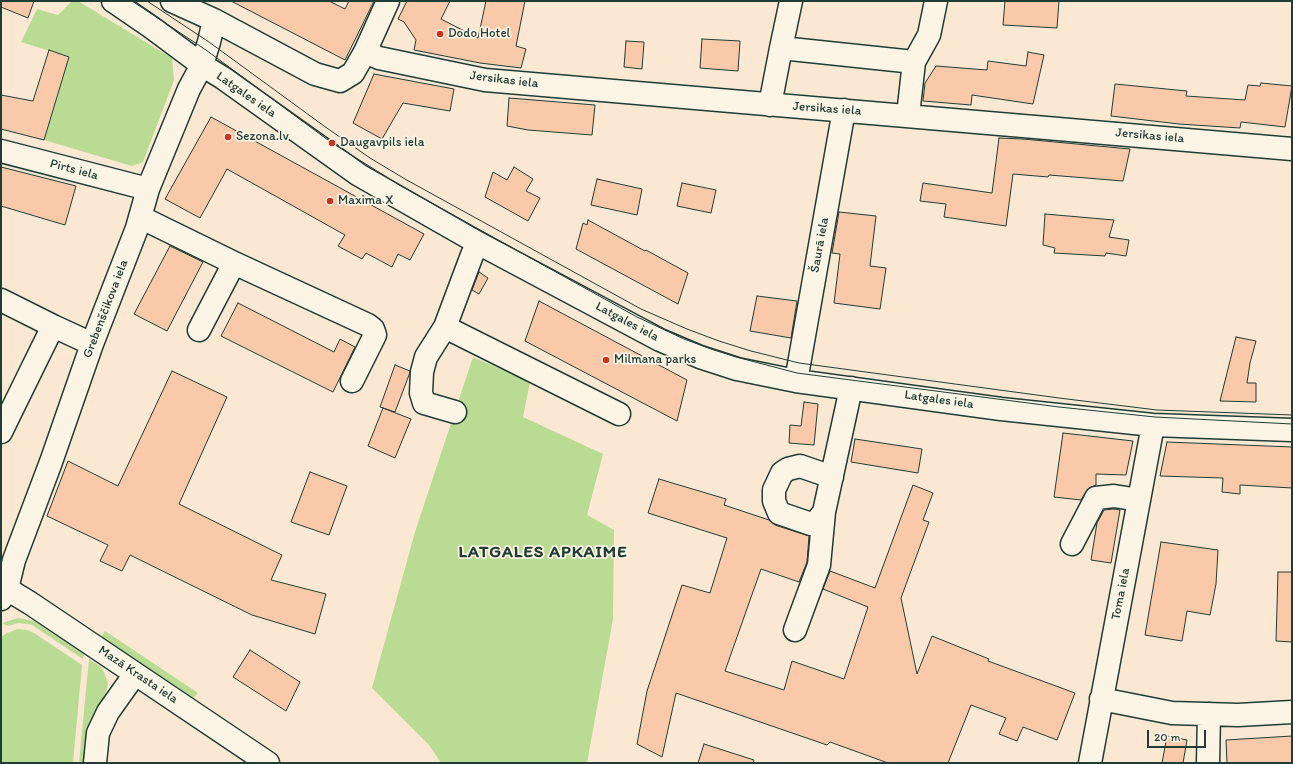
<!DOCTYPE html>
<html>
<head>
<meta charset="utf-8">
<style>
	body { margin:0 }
	#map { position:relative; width:1293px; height:764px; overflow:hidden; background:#fbe8d3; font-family:Itim,sans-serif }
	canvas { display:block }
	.frame { position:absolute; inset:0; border:2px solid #1f3d34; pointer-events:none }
	.scale { position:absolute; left:1147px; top:730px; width:59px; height:18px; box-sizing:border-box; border:2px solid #1f3d34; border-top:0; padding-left:5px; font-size:12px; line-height:14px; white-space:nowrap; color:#1f3d34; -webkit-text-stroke:3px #fcf5e5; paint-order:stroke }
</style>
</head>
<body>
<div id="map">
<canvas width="1293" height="764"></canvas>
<div class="frame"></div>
<div class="scale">20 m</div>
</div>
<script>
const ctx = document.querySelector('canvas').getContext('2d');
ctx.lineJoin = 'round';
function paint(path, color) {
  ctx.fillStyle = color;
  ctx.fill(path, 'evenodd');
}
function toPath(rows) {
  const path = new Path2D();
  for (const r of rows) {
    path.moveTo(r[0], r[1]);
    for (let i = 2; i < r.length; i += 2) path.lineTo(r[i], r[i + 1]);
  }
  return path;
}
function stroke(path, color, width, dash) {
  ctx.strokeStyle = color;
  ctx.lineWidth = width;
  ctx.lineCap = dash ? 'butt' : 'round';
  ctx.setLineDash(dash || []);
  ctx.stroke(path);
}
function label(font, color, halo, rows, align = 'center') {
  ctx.font = font + ' Itim,sans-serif';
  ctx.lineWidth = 3.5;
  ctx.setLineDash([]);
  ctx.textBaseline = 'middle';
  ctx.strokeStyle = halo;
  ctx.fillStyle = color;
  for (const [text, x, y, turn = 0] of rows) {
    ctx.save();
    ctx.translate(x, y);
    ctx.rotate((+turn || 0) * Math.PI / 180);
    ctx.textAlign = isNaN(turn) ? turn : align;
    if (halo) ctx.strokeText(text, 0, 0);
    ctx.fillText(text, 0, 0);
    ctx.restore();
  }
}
const green = toPath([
	[72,1,78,1,172,58,174,80,143,162,132,166,44,140,69,57,21,42,37,9,58,15],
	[473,357,530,382,523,417,603,454,587,515,614,530,613,619,587,763,441,763,429,745,372,688,415,532],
	[18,618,34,621,84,654,83,659,32,625,19,623,8,626,2,623],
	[18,629,28,630,34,633,82,665,73,763,1,763,1,637,7,633],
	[105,631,198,693,193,698,101,637],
	[89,659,101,667,104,672,108,683,107,689,103,700,94,713,90,722,85,763,79,763]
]);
const building = toPath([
	[1,1,34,1,28,18,1,7,1,1],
	[231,1,329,1,345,9,349,1,374,1,345,60,231,1],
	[407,1,450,1,441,19,478,38,486,1,525,1,516,46,526,49,521,68,480,63,414,50,416,40,404,22,398,19,407,1],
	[1005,1,1059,1,1057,28,1003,25,1005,1],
	[702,39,740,41,738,71,700,68,702,39],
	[626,41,644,42,642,69,624,67,626,41],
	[49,50,69,57,44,140,1,129,1,95,33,101,49,50],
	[1028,52,1044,55,1033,104,972,95,971,105,923,101,925,83,936,66,987,70,988,61,1026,66,1028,52],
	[374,74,454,89,450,111,403,103,382,139,353,123,374,74],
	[1261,83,1292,86,1285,127,1241,122,1240,128,1179,124,1111,116,1115,84,1187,91,1186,96,1245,100,1248,85,1260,86,1261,83],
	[509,98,595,105,592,135,528,130,507,126,509,98],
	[211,117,424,234,410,260,398,254,392,267,366,253,362,259,338,246,345,235,227,169,200,218,165,199,211,117],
	[999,138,1023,139,1130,149,1123,181,1049,175,1048,177,1013,174,1006,226,944,217,946,204,920,201,923,183,992,193,999,138],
	[1,167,76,186,65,225,1,206,1,167],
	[514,167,533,179,526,191,540,198,528,221,485,197,493,172,507,180,514,167],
	[597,179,642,189,637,215,591,205,597,179],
	[682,183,716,190,711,213,677,206,682,183],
	[839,212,876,216,870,266,886,268,880,309,834,303,840,254,832,253,839,212],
	[1045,214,1114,220,1109,237,1129,240,1126,256,1106,253,1105,256,1054,253,1055,248,1043,245,1045,214],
	[588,220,645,251,646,250,688,273,678,304,576,249,583,223,587,225,588,220],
	[170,246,203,262,167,331,134,314,170,246],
	[479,272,488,278,479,294,472,290,479,272],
	[757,296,797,301,791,338,750,331,757,296],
	[539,301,687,380,677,421,525,341,539,301],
	[238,303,334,352,340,339,355,347,333,392,221,336,238,303],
	[1236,337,1256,341,1250,363,1247,383,1256,383,1256,402,1220,401,1236,337],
	[395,365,410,371,409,375,395,412,380,407,395,365],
	[172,371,227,397,179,504,282,555,271,580,326,594,315,634,252,615,130,555,122,571,100,561,108,545,47,516,68,461,118,486,172,371],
	[804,402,818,404,814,445,789,443,790,425,801,426,804,402],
	[383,408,411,419,395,458,368,446,383,408],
	[1063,433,1133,441,1126,475,1096,474,1096,485,1089,488,1081,500,1054,497,1063,433],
	[855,439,922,449,918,473,851,462,855,439],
	[1167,442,1292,447,1292,488,1240,485,1240,494,1222,492,1223,478,1160,476,1167,442],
	[310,472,347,486,329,535,291,522,310,472],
	[659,479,726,499,724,505,769,520,775,525,809,536,807,562,799,582,761,569,725,671,784,690,792,661,844,679,868,607,823,589,830,571,875,588,913,485,933,493,923,520,929,522,901,598,917,674,932,636,989,659,988,661,1075,693,1057,740,1023,727,1017,741,999,734,1006,718,971,705,948,763,888,763,830,742,827,745,676,693,662,757,637,744,647,691,682,585,710,593,727,538,648,513,659,479],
	[1114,509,1120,510,1111,563,1091,560,1097,523,1104,510,1114,509],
	[1161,542,1218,550,1216,584,1210,615,1187,611,1182,641,1145,635,1161,542],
	[1278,572,1292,572,1292,642,1276,641,1278,572],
	[250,650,300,682,286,711,233,677,250,650],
	[1167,736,1187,740,1183,763,1162,763,1167,736],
	[1292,736,1292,763,1227,763,1226,740,1292,736],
	[704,744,754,760,753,763,698,763,704,744]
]);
const minor = toPath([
	[113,1,151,27,202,65,223,78,359,175,478,243,660,340,700,357,737,369,796,381,1001,409,1153,425,1292,430],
	[172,1,214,20,315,74,340,81,353,73,365,52,388,1],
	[781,48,791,1],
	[365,52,379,58,485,80,1292,149],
	[914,62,929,35,936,1],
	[770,105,781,48,914,62,908,115],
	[1,151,148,189],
	[140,217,234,263,368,325,373,329,375,335,352,381],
	[478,243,472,255,445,327,619,414],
	[1,300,53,326],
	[445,327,426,357,422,372,421,393,424,403,455,412],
	[199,330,234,263],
	[796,381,844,110],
	[1,432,53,326,92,344],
	[832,477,800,466,788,469,782,473,774,490,774,501,779,513,811,524,816,522,824,512,851,388],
	[1072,544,1096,498,1114,496,1139,500],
	[7,589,30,603,268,763],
	[1,599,7,589,14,560,51,462,92,344,137,228,148,189,189,89,202,65,209,42,214,20],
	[795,630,819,565,824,512],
	[1101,699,1172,713,1238,715,1292,712],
	[95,763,98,733,108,712,135,674],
	[1090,763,1153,425],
	[1208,763,1209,714]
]);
const tram = toPath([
	[132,1,206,50,332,143,401,186,637,317,684,339,711,349,736,357,797,373,1059,407,1155,417,1292,424],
	[147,1,209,42,324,126,370,158,405,179,641,309,687,329,719,341,751,351,799,363,1059,398,1157,410,1292,415]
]);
const markers = [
	[440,34,4,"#c8321e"],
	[228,137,4,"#c8321e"],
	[332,143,4,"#c8321e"],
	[330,201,4,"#c8321e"],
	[606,360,4,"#c8321e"]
];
const poiNames = [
	["Dodo Hotel",448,34],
	["Sezona.lv",236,137],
	["Daugavpils iela",340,143],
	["Maxima X",338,201],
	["Milmana parks",614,360]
];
const streetNames = [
	["Jersikas iela",504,80,7],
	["Latgales iela",246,95,35],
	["Jersikas iela",827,109,4],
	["Jersikas iela",1150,136,5],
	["Pirts iela",74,170,15],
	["Šaurā iela",820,245,-80],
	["Grebenščikova iela",106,309,-69],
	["Latgales iela",627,322,28],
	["Latgales iela",939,400,8],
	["Toma iela",1121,594,-79],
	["Mazā Krasta iela",138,675,34]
];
const districtNames = [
	["LATGALES APKAIME",543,553]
];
paint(green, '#b9db94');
paint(building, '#fac9a9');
stroke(building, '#1f3d34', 1);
stroke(minor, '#1f3d34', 25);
stroke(minor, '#fcf5e5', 22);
stroke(tram, '#1f3d34', 1);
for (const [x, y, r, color] of markers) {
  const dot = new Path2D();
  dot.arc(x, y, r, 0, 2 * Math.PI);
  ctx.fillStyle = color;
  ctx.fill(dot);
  stroke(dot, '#fcf5e5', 1.5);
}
label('13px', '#1f3d34', '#fcf5e5', poiNames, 'left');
label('13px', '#1f3d34', '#fcf5e5', streetNames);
ctx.letterSpacing = '1px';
label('bold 17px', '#1f3d34', '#fcf5e5', districtNames);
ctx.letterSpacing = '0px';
</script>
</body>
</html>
